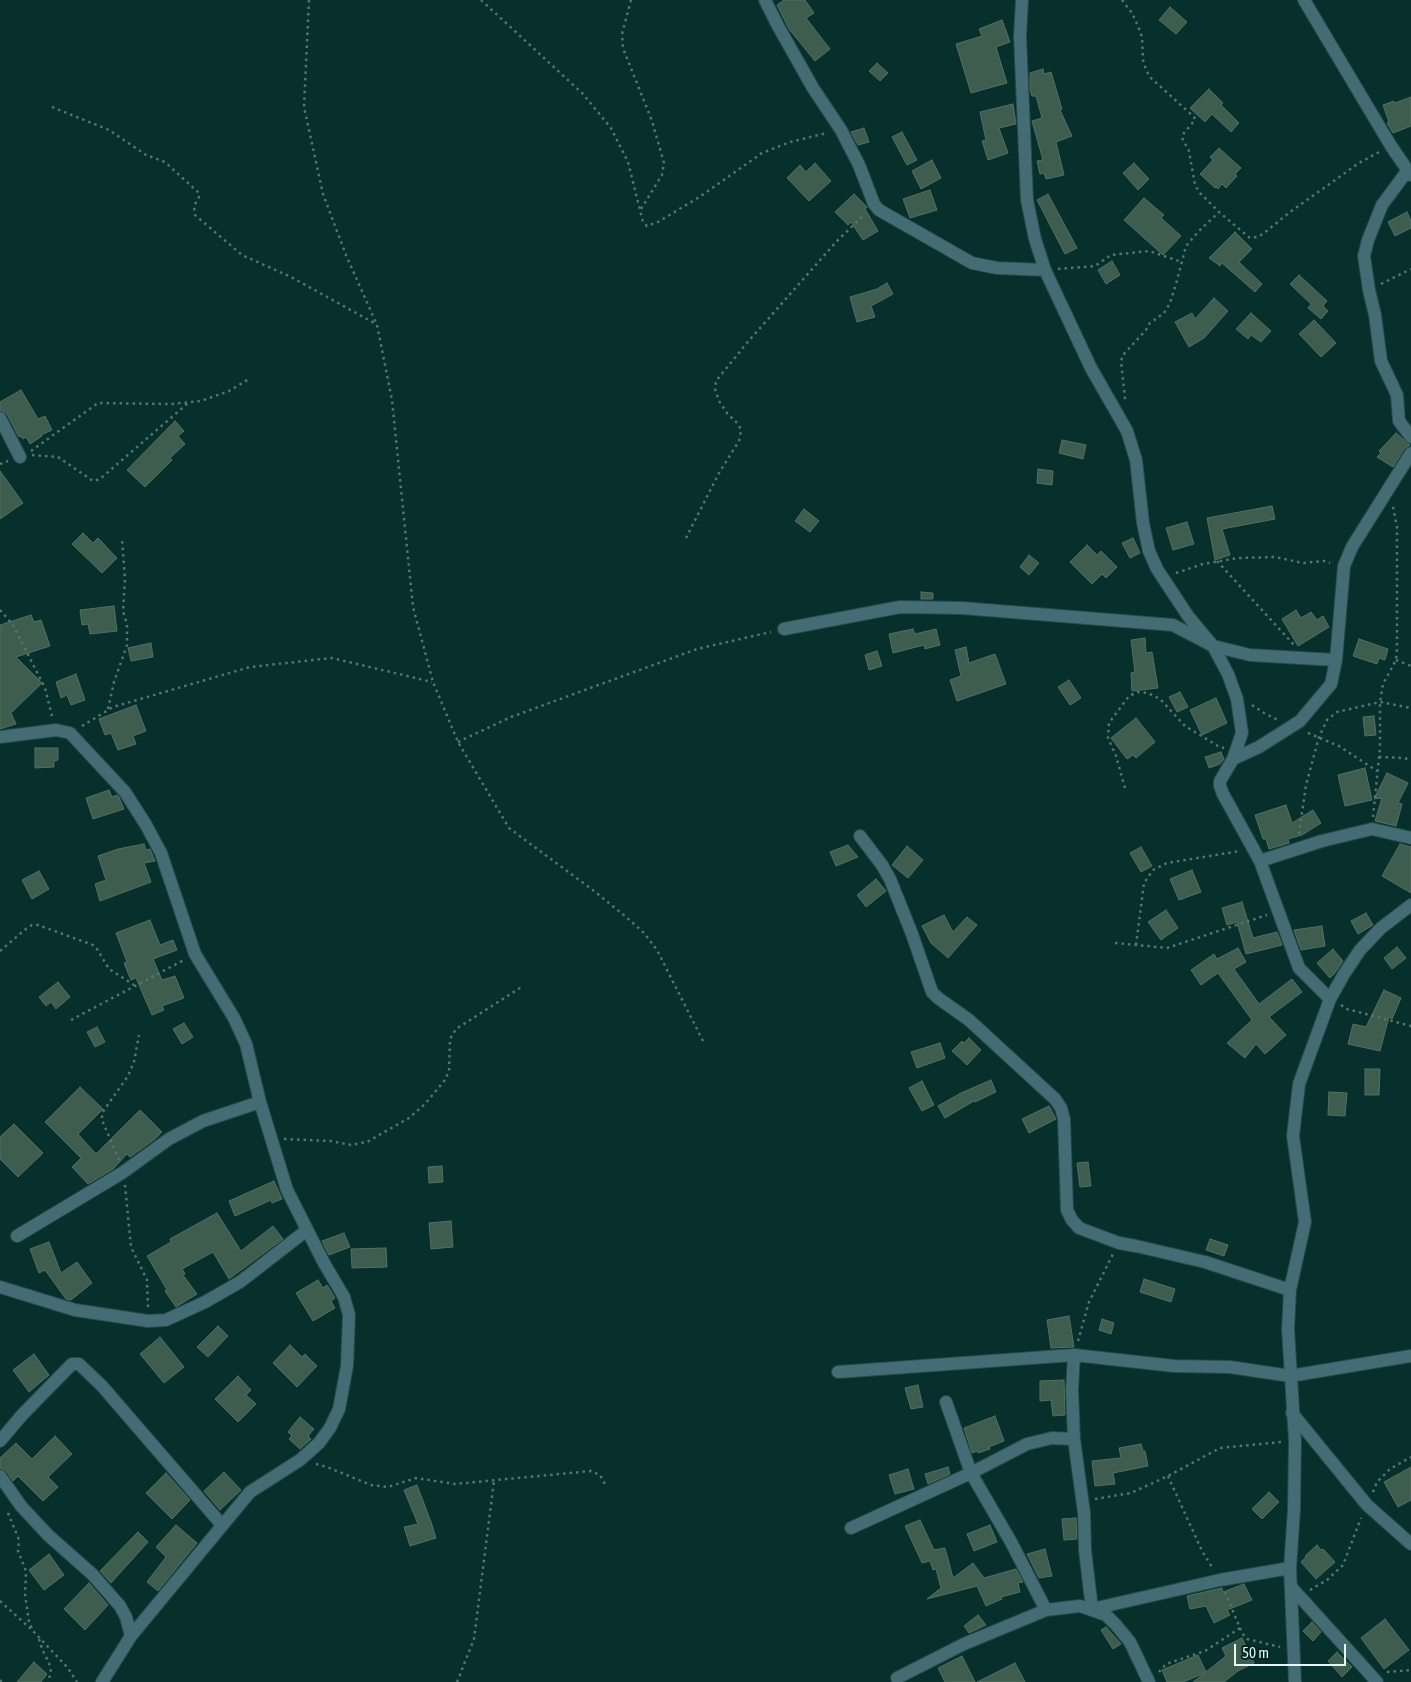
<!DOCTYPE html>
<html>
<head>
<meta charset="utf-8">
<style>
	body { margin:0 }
	#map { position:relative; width:1411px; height:1682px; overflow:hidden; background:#072f2c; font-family:"Asap Condensed",sans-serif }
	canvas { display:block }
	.scale { position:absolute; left:1234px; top:1644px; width:112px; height:22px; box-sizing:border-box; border:2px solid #e3f7f5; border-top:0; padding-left:6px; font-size:15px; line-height:18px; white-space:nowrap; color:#e3f7f5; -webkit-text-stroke:4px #002523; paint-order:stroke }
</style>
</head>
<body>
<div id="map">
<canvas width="1411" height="1682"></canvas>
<div class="scale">50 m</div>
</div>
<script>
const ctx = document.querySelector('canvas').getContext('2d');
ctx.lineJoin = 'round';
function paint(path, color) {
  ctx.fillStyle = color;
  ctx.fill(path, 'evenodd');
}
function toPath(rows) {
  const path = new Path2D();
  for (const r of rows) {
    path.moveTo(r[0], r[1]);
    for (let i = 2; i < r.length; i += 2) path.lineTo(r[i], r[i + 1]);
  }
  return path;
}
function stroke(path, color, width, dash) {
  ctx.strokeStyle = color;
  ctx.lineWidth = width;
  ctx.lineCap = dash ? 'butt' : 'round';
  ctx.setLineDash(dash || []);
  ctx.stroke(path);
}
const building = toPath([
	[784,0,805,0,814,13,806,18,830,49,815,61,789,29,777,5,784,0],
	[1170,7,1187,22,1176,34,1159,20,1170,7],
	[1002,20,1010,42,996,47,1007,83,971,93,956,44,982,36,979,29,1002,20],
	[877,63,888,73,880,81,869,71,877,63],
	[1043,69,1044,74,1051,72,1062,109,1060,110,1072,136,1056,142,1064,175,1046,179,1044,173,1040,174,1037,161,1043,160,1032,121,1042,118,1036,96,1032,96,1030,90,1030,73,1043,69],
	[1209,89,1223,103,1221,105,1239,123,1231,132,1212,114,1205,122,1190,108,1209,89],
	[1411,97,1411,126,1393,133,1387,123,1389,122,1383,105,1394,101,1395,103,1411,97],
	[1013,104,1016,124,999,128,1008,153,988,160,982,141,986,140,980,112,1013,104],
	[864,128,869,142,858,145,851,132,864,128],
	[902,132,917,160,907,165,892,137,902,132],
	[1219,148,1241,168,1235,174,1237,176,1226,188,1222,184,1218,189,1216,187,1215,188,1200,174,1213,160,1210,157,1219,148],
	[932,160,941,178,921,189,912,171,932,160],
	[815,163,831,181,809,201,787,178,800,165,806,172,815,163],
	[1134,163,1149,179,1138,190,1123,173,1134,163],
	[930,190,937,210,910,218,903,199,930,190],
	[854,194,867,207,865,209,878,231,863,240,851,222,848,225,835,212,854,194],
	[1048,194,1077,248,1065,254,1037,200,1048,194],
	[1144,198,1164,215,1161,218,1181,236,1163,255,1124,220,1144,198],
	[1407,212,1411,221,1411,228,1395,236,1388,222,1407,212],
	[1235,232,1252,249,1239,262,1262,284,1255,292,1222,263,1220,266,1209,258,1235,232],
	[1112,261,1120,275,1106,284,1098,270,1112,261],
	[1299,275,1327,301,1323,306,1328,311,1321,319,1308,308,1311,304,1290,284,1299,275],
	[887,283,893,294,871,306,875,317,857,322,850,297,877,289,887,283],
	[1214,298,1228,311,1204,338,1189,347,1175,322,1192,313,1195,319,1214,298],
	[1251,313,1271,331,1261,342,1251,335,1248,339,1236,329,1251,313],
	[1314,320,1336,343,1321,357,1299,334,1314,320],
	[21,390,38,419,45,416,52,430,41,435,42,436,30,444,26,437,23,439,21,436,19,437,7,414,0,410,0,402,21,390],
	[175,421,184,431,178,436,185,444,170,458,172,460,145,487,127,470,175,421],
	[1396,433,1410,445,1404,449,1393,467,1377,457,1381,453,1379,451,1396,433],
	[1062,440,1086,445,1083,459,1059,453,1062,440],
	[1038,469,1053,471,1052,485,1037,483,1038,469],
	[0,471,23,503,0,519,0,471],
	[1272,506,1275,519,1222,529,1230,555,1215,560,1207,518,1272,506],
	[804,509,819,521,810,532,795,521,804,509],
	[1187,522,1194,544,1173,550,1166,528,1187,522],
	[83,533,93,543,98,538,117,558,102,573,72,544,83,533],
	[1133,538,1140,553,1130,558,1122,543,1133,538],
	[1087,545,1097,555,1101,551,1117,567,1106,578,1102,574,1092,584,1070,562,1087,545],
	[1029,555,1039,563,1029,575,1020,567,1029,555],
	[921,592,933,593,933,599,921,599,921,592],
	[114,606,117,631,90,634,88,624,82,625,80,610,114,606],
	[1296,610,1301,618,1311,612,1317,620,1323,616,1329,627,1298,646,1282,619,1296,610],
	[31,615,34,622,41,620,50,646,16,657,42,683,11,713,16,724,0,729,0,625,31,615],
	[913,629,915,634,936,629,940,645,925,649,924,645,893,653,889,634,913,629],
	[1145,638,1146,653,1152,652,1158,688,1132,691,1131,673,1135,672,1131,640,1145,638],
	[1359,639,1388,649,1385,660,1379,658,1377,664,1353,656,1359,639],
	[151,643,153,657,131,661,128,648,151,643],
	[966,647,969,663,995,654,1006,684,957,701,950,680,961,676,955,650,966,647],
	[877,651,882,666,869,670,865,655,877,651],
	[76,674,85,700,71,705,67,695,61,698,56,682,76,674],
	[1069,680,1081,698,1070,705,1058,687,1069,680],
	[1180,692,1188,707,1177,712,1169,697,1180,692],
	[1216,698,1227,723,1202,735,1190,710,1216,698],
	[136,705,146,731,133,736,136,744,118,750,111,733,105,735,99,719,136,705],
	[1374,716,1376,735,1365,736,1363,717,1374,716],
	[1136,718,1155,742,1136,758,1133,755,1127,759,1111,738,1136,718],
	[35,748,58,748,58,760,54,761,54,767,35,768,35,748],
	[1221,752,1224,759,1220,764,1209,768,1205,757,1221,752],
	[1365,768,1372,800,1345,806,1338,775,1365,768],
	[1387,773,1408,783,1398,803,1402,804,1396,826,1375,821,1382,798,1374,799,1387,773],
	[109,790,112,797,117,795,119,797,124,809,93,819,86,798,109,790],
	[1286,805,1292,823,1313,810,1321,823,1302,835,1288,839,1289,843,1269,849,1266,839,1263,839,1255,815,1286,805],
	[144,844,146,850,150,849,155,861,144,863,151,882,100,901,95,884,106,880,98,856,118,849,144,844],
	[1400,844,1411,847,1411,893,1382,876,1400,844],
	[848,845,858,857,836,866,830,852,848,845],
	[907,846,923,860,908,878,892,865,907,846],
	[1141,847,1152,866,1141,872,1130,853,1141,847],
	[1192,870,1201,892,1179,900,1170,879,1192,870],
	[39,871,49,889,32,899,22,880,39,871],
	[876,879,886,891,866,907,857,895,876,879],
	[1242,902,1253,938,1277,932,1282,945,1246,954,1237,922,1227,925,1222,908,1242,902],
	[1166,910,1178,928,1161,940,1148,922,1166,910],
	[1366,913,1373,925,1358,934,1351,921,1366,913],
	[944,915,953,932,967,917,977,925,948,958,931,943,922,926,944,915],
	[150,920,160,945,173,940,177,950,153,959,162,980,175,976,184,998,162,1006,164,1010,152,1015,136,978,131,980,124,963,127,962,116,933,150,920],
	[1322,926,1325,946,1301,950,1294,930,1322,926],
	[1397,947,1406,958,1392,969,1384,958,1397,947],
	[1238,948,1246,962,1234,969,1259,1004,1292,979,1302,992,1269,1017,1286,1035,1265,1054,1256,1044,1245,1058,1227,1043,1252,1020,1218,973,1201,985,1191,970,1214,954,1217,959,1238,948],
	[1333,949,1343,961,1335,973,1330,978,1317,963,1333,949],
	[58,982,70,997,56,1009,51,1002,46,1006,39,997,58,982],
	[1384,990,1401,998,1392,1019,1389,1017,1380,1051,1348,1044,1353,1024,1366,1027,1384,990],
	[184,1023,193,1037,182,1044,173,1029,184,1023],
	[97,1027,105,1042,95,1047,87,1032,97,1027],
	[969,1038,981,1050,967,1065,952,1051,962,1041,964,1043,969,1038],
	[940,1043,945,1058,917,1068,911,1052,940,1043],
	[1365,1069,1380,1069,1379,1095,1365,1095,1365,1069],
	[991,1080,996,1092,975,1102,974,1101,945,1118,938,1106,961,1093,991,1080],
	[922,1081,934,1105,922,1111,909,1088,922,1081],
	[80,1087,103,1109,78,1134,96,1154,140,1110,162,1132,155,1139,130,1157,127,1154,113,1169,88,1184,72,1167,81,1158,45,1122,80,1087],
	[1329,1092,1347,1093,1345,1116,1328,1115,1329,1092],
	[1049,1106,1056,1119,1029,1133,1022,1119,1049,1106],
	[14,1124,43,1153,18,1177,0,1159,0,1137,14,1124],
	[1088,1162,1091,1186,1080,1187,1077,1163,1088,1162],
	[442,1166,443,1182,429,1183,428,1167,442,1166],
	[274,1181,282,1199,272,1203,271,1200,235,1216,229,1201,274,1181],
	[217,1213,241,1251,273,1226,283,1239,229,1279,213,1252,182,1269,185,1274,183,1275,197,1294,176,1307,165,1291,167,1290,147,1256,171,1242,170,1239,217,1213],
	[451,1221,453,1247,431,1249,429,1223,451,1221],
	[344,1233,350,1247,329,1255,322,1241,344,1233],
	[1210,1239,1228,1245,1224,1256,1206,1250,1210,1239],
	[49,1242,61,1273,77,1262,92,1283,71,1300,66,1299,45,1270,39,1273,30,1249,49,1242],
	[386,1248,387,1267,352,1268,351,1249,386,1248],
	[1144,1279,1175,1289,1171,1302,1140,1292,1144,1279],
	[318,1280,323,1288,327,1285,335,1298,331,1301,335,1308,313,1321,296,1293,318,1280],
	[1069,1316,1074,1347,1051,1348,1047,1320,1069,1316],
	[1102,1319,1114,1323,1111,1334,1099,1330,1102,1319],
	[218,1326,228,1336,208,1357,197,1347,218,1326],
	[160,1337,184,1367,164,1383,140,1354,160,1337],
	[290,1345,302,1357,305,1354,317,1366,297,1387,273,1363,290,1345],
	[34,1354,49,1375,29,1392,13,1370,34,1354],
	[238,1376,251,1390,246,1395,256,1404,238,1422,215,1399,238,1376],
	[1064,1380,1065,1415,1053,1416,1051,1400,1040,1401,1040,1381,1064,1380],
	[918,1385,923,1407,911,1409,905,1388,918,1385],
	[995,1416,1004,1441,989,1447,990,1449,978,1453,977,1451,972,1453,964,1428,995,1416],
	[300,1417,314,1429,308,1436,311,1439,300,1449,289,1439,292,1436,288,1432,300,1417],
	[55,1436,72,1454,48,1477,58,1487,43,1501,18,1476,13,1481,6,1471,0,1468,0,1458,16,1443,32,1459,55,1436],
	[1141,1444,1143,1451,1145,1451,1148,1466,1113,1473,1115,1484,1095,1486,1092,1461,1121,1458,1119,1448,1141,1444],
	[948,1467,950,1474,928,1484,925,1474,948,1467],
	[1411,1467,1411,1500,1398,1507,1384,1482,1411,1467],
	[908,1469,914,1489,895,1494,889,1475,908,1469],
	[224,1472,241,1490,220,1510,204,1491,224,1472],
	[166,1473,190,1500,172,1519,146,1493,166,1473],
	[417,1485,431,1522,436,1538,410,1546,404,1527,418,1524,404,1490,417,1485],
	[1269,1492,1279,1502,1262,1519,1252,1509,1269,1492],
	[1076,1518,1077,1539,1064,1540,1062,1519,1076,1518],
	[920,1520,934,1550,945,1548,953,1578,973,1563,984,1578,1016,1569,1023,1582,1018,1583,1020,1592,1001,1597,1002,1599,986,1606,977,1586,927,1599,941,1588,936,1569,933,1570,930,1561,922,1563,905,1526,920,1520],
	[176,1525,197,1543,158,1591,147,1582,166,1557,156,1547,176,1525],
	[990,1525,997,1542,974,1551,967,1534,990,1525],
	[138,1532,148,1542,111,1583,100,1571,138,1532],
	[1317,1545,1321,1550,1323,1549,1335,1562,1316,1579,1301,1562,1306,1557,1305,1556,1317,1545],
	[1045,1549,1052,1576,1039,1578,1027,1554,1045,1549],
	[49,1554,64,1575,44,1590,29,1570,49,1554],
	[89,1583,108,1605,85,1630,64,1609,89,1583],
	[1244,1584,1252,1600,1227,1610,1230,1615,1214,1623,1206,1606,1190,1609,1187,1596,1222,1588,1223,1592,1244,1584],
	[978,1615,986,1625,969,1633,964,1626,978,1615],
	[1385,1619,1409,1650,1384,1669,1361,1638,1385,1619],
	[1312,1622,1321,1632,1313,1641,1303,1631,1312,1622],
	[1106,1627,1121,1644,1113,1649,1101,1630,1106,1627],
	[1242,1638,1254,1663,1238,1671,1224,1682,1193,1682,1205,1673,1183,1682,1167,1682,1162,1670,1198,1655,1206,1672,1226,1656,1222,1648,1242,1638],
	[1337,1652,1352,1667,1342,1677,1328,1661,1337,1652],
	[962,1656,975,1682,945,1682,938,1668,962,1656],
	[34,1662,47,1674,41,1682,17,1682,34,1662],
	[1015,1663,1025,1682,977,1682,1015,1663]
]);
const path = toPath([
	[309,0,304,107,323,194,346,255,377,325,392,400,413,607,433,682,458,742,509,828,594,891,625,916,644,933,657,950,704,1043],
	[481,0,582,93,611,128,628,162,643,222,647,226,658,222,701,196,762,153,790,142,827,133],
	[631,0,622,34,623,48,652,121,664,163,662,175,641,209],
	[1122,0,1132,13,1138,26,1142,37,1143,60,1146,70,1151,78,1194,117,1195,120,1184,133,1182,138,1189,151,1195,185,1200,193,1219,212,1250,238,1257,237,1263,234,1290,212,1359,163,1379,152],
	[52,107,109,130,146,155,165,162,199,193,199,197,194,206,195,215,242,255,291,277,376,324],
	[1058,269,1095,266,1111,255,1149,251,1182,262],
	[1381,284,1411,269],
	[1125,399,1121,361,1123,355,1146,330,1149,324,1164,313,1170,303,1176,284,1186,246,1199,231,1219,212],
	[31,451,98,403,171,404,201,401,229,391,249,379],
	[32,455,58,457,93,481,100,479,188,403],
	[0,464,8,461],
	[686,538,719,473,739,441,741,431,739,425,727,413,719,401,715,389,716,381,746,344,836,242,865,214],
	[1217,561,1294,645],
	[1176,573,1203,564,1238,558,1275,557,1303,563,1324,561,1330,563],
	[0,610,13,625,45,688,52,716],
	[1396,660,1411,666],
	[1252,705,1264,713,1278,720],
	[108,709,114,682,127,645,127,624,123,611,125,579,122,539],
	[82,726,113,707,250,667,332,658,432,682],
	[1308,733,1339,746,1377,771],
	[458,742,511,717,697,649,771,632],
	[1379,757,1404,758,1411,760],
	[1125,788,1116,756,1108,738,1109,723,1129,696,1138,692,1148,693,1160,699,1185,726,1218,746,1224,748],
	[1373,817,1380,748,1380,702,1383,684,1396,660,1397,649,1397,527,1393,507],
	[1299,834,1306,785,1319,737,1327,720,1337,712,1380,702,1411,708],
	[1115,943,1167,948,1267,915],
	[1136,945,1144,883,1153,870,1167,863,1240,851],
	[0,951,27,928,32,925,38,925,93,945,97,949,109,969,134,985],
	[1341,1005,1347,1009,1411,1026],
	[71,1020,184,960],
	[284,1139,331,1141,351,1145,367,1142,409,1118,425,1104,445,1080,449,1071,450,1039,456,1029,523,986],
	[119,1160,102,1120,102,1113,128,1076,134,1062,139,1035],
	[125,1185,131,1247,147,1280,148,1308],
	[1078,1341,1089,1302,1113,1254],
	[316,1464,327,1467,371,1485,388,1487,416,1478,455,1484,591,1471,600,1475,605,1484],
	[1168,1476,1202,1551,1212,1567],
	[1373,1492,1377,1482,1390,1469,1411,1457],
	[1095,1499,1131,1493,1168,1476,1220,1448,1281,1442],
	[8,1513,19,1540,18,1551,26,1571,25,1594,29,1622,33,1631,68,1668,77,1682],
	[1310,1590,1327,1580,1343,1565,1361,1518],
	[1225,1592,1242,1633,1247,1639,1280,1647],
	[0,1601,32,1630],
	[39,1639,42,1649,49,1663,51,1672,48,1682],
	[1159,1672,1166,1664,1205,1651,1240,1628],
	[1387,1672,1411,1670],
	[0,1680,2,1682],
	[457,1682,474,1639,494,1481]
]);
const street = toPath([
	[765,0,778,26,813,88,841,130,859,165,874,204,879,210,972,263,997,268,1045,270],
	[1022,0,1020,36,1027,200,1035,239,1045,270,1091,368,1127,431,1136,460,1143,523,1149,551,1157,569,1188,616,1213,646,1228,674,1237,699,1242,733,1233,759,1220,781,1220,786,1223,794,1260,861,1299,968,1330,999],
	[1304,0,1391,146,1411,175],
	[1408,170,1382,205,1368,240,1364,256,1369,290,1375,315,1381,361,1397,395,1399,421,1411,437],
	[0,418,20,457],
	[784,629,900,607,962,608,1173,625,1213,646,1250,655,1336,660],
	[0,737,56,730,70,733,125,792,146,825,161,853,195,954,234,1018,246,1044,260,1102,287,1190,324,1263,344,1297,349,1315,347,1366,339,1409,330,1428,319,1443,300,1460,250,1492,131,1636,102,1682],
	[1233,759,1259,747,1300,721,1331,684,1336,660,1344,566,1352,547,1411,453],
	[860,836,882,865,890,879,912,934,932,992,938,998,969,1020,1055,1099,1061,1108,1064,1119,1067,1210,1072,1220,1079,1228,1119,1243,1136,1246,1205,1262,1290,1290],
	[1260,861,1322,841,1372,829,1411,838],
	[17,1236,122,1173,169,1139,203,1121,260,1102],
	[0,1287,75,1310,148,1321,166,1320,205,1302,240,1282,307,1230],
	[1074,1355,1072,1390,1074,1439,1084,1513,1085,1550,1092,1609,1220,1580,1290,1568],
	[838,1372,1074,1355,1174,1366,1230,1367,1290,1376,1411,1356],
	[946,1402,971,1473,1011,1542,1046,1610],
	[1292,1413,1367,1505,1411,1544],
	[0,1441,22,1415,72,1364,79,1364,102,1386,222,1525],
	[0,1476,21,1506,48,1535,92,1574,120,1606,126,1617,131,1636],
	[851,1528,971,1473,1027,1444,1052,1438,1074,1439],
	[1292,1588,1377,1682],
	[897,1678,964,1644,1046,1610,1080,1606,1106,1615,1116,1625,1130,1642,1149,1682],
	[1295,1682,1290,1568,1294,1510,1295,1441,1288,1329,1290,1290,1305,1222,1293,1136,1299,1084,1330,999,1344,974,1360,950,1381,928,1411,905]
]);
paint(building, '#3f5d4e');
stroke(building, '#527162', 1);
stroke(street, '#264b48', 14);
stroke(path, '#547573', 2.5, [2.5, 4]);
stroke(street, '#436c75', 12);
</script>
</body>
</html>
